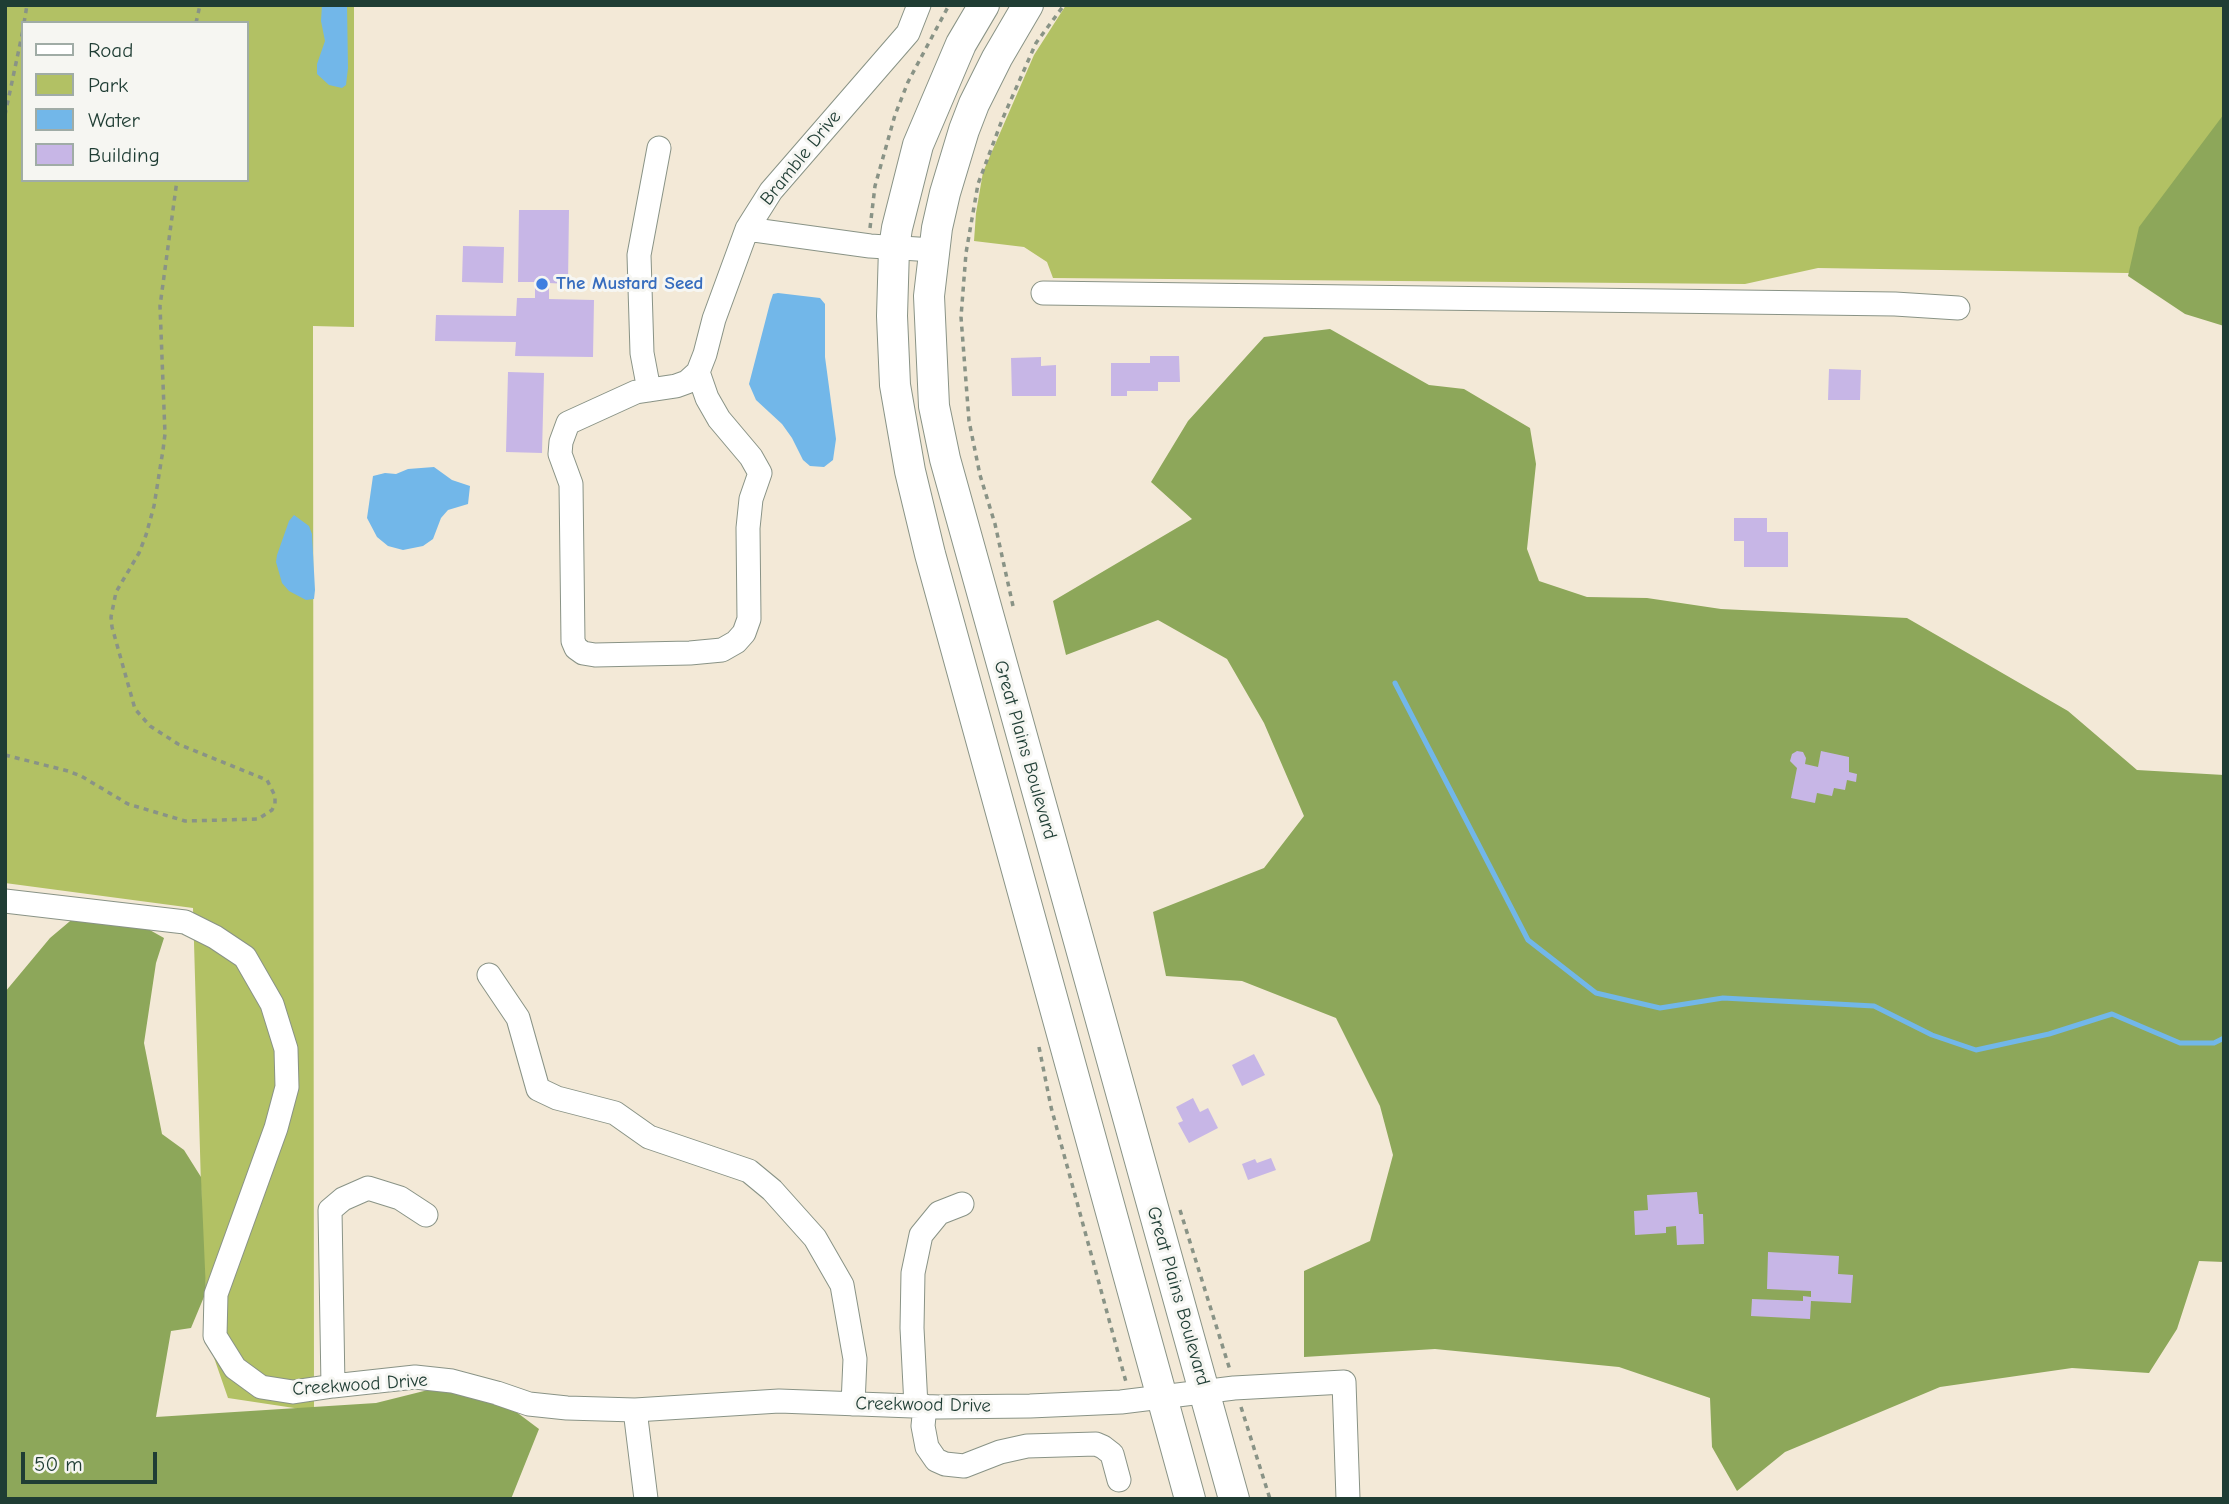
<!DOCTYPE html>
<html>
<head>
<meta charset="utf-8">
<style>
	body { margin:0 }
	#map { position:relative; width:2229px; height:1504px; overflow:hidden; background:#f3e9d7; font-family:"Comic Neue",sans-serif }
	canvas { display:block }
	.frame { position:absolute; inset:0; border:7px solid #1f3d34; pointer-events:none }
	.legend { position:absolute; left:21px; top:21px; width:228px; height:161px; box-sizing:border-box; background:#f6f6f2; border:2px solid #a0aca6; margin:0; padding:9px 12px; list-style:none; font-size:21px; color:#1f3d34 }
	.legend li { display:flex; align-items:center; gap:14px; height:35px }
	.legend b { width:35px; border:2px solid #a0aca6 }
	.scale { position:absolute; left:21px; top:1452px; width:136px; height:32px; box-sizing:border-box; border:4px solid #1f3d34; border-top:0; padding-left:9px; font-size:21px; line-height:24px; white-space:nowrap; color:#1f3d34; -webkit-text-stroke:5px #f6f6f2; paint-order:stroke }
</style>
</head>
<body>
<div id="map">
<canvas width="2229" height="1504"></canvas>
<div class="frame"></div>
<ul class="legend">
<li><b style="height:9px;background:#fff"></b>Road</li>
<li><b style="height:19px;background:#b2c164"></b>Park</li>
<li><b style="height:19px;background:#72b7e9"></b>Water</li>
<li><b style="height:19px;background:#c7b6e6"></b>Building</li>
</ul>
<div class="scale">50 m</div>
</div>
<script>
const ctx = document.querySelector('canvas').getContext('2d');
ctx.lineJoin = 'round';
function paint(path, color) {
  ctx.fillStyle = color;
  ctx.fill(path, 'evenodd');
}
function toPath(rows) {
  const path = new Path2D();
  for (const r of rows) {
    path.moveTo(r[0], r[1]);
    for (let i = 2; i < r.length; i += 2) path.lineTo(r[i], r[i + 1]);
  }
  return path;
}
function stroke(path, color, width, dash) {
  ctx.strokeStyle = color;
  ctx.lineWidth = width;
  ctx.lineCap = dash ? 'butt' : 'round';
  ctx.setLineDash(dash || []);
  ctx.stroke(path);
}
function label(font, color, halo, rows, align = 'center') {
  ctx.font = font + ' "Comic Neue",sans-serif';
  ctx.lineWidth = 6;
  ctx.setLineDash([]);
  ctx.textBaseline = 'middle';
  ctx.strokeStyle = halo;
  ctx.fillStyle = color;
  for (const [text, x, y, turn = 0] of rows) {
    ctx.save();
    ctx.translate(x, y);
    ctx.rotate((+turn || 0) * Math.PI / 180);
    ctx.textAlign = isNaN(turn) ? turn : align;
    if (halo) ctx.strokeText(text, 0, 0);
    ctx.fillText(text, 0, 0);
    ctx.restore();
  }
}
const green = toPath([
	[5,5,354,5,354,327,313,326,314,1411,228,1398,211,1349,203,1255,193,908,5,883],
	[23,23,247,23,247,180,23,180],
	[1066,5,2224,5,2224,187,2208,268,2127,273,1818,268,1745,284,1053,278,1047,262,1024,247,974,241,976,213,983,172,1034,55]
]);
const forest = toPath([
	[2224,114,2224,326,2185,314,2128,276,2139,227],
	[1330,329,1429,385,1464,389,1530,428,1536,464,1527,549,1539,581,1587,597,1647,598,1721,609,1907,618,2068,711,2137,770,2224,775,2224,1262,2199,1261,2177,1329,2149,1373,2072,1368,1940,1387,1785,1452,1737,1491,1712,1447,1710,1398,1619,1367,1435,1349,1304,1357,1304,1271,1370,1241,1393,1155,1380,1106,1336,1018,1242,981,1166,976,1153,912,1264,868,1304,816,1264,723,1227,659,1158,620,1066,655,1053,601,1192,519,1151,482,1188,421,1264,337],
	[82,911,132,920,164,938,156,963,144,1043,162,1134,184,1150,201,1177,206,1292,191,1328,171,1331,156,1417,376,1403,428,1390,491,1393,539,1429,511,1499,5,1499,5,992,50,938]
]);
const water = toPath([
	[322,5,347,5,348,68,346,85,342,88,329,85,317,74,317,64,325,41,321,21],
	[778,293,820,298,825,304,825,357,836,439,833,460,824,467,810,466,803,460,792,438,782,424,756,400,749,384,770,303,773,294],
	[434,467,452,480,470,486,468,504,448,510,441,518,433,539,423,546,403,550,388,546,377,537,367,518,373,476,385,473,396,474,408,469],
	[294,515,309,526,312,534,315,590,314,599,306,600,289,591,282,583,276,562,277,555,289,521]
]);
const stream = toPath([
	[1395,683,1528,940,1596,993,1660,1008,1723,998,1874,1006,1932,1035,1976,1050,2049,1034,2112,1014,2180,1043,2214,1043,2224,1038]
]);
const building = toPath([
	[519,210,569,210,568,284,549,283,549,299,594,300,593,357,515,356,516,342,435,341,436,315,516,316,517,298,535,298,535,282,518,282],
	[463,246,504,247,503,283,462,282],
	[1150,356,1179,356,1180,382,1158,382,1158,391,1127,391,1127,396,1111,396,1111,363,1150,363],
	[1041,357,1041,366,1056,365,1056,396,1012,396,1011,358],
	[1829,369,1861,370,1860,400,1828,400],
	[508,372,544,373,542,453,506,452],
	[1734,518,1767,518,1767,532,1788,532,1788,567,1744,567,1744,541,1734,541],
	[1797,751,1803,752,1806,758,1805,764,1818,767,1821,751,1849,757,1849,772,1857,774,1856,782,1847,780,1845,790,1834,788,1832,796,1817,793,1815,803,1791,798,1797,768,1790,761,1792,754],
	[1254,1054,1265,1075,1242,1086,1232,1065],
	[1193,1098,1200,1112,1208,1108,1218,1128,1189,1143,1178,1123,1183,1121,1176,1107],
	[1271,1158,1276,1170,1248,1180,1242,1164,1255,1159,1257,1163],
	[1697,1192,1699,1214,1703,1214,1704,1244,1677,1245,1676,1226,1666,1227,1666,1233,1635,1235,1634,1211,1648,1210,1647,1195],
	[1768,1252,1839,1256,1838,1274,1853,1275,1851,1303,1811,1301,1810,1319,1751,1316,1752,1299,1803,1301,1803,1296,1811,1297,1811,1291,1767,1289]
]);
const path = toPath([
	[24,23,27,5],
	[196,23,200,5],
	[5,115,23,30],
	[870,228,875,186,895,115,908,82,949,5],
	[1013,606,995,524,980,475,969,421,961,317,966,253,978,184,1002,120,1036,43,1064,5],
	[5,755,68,771,81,776,128,804,185,821,258,819,272,810,275,804,275,796,267,780,178,744,150,726,135,709,112,627,111,617,116,592,139,553,146,535,154,506,163,450,165,434,160,306,177,180],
	[1039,1047,1051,1107,1126,1382],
	[1180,1210,1230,1370],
	[1241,1407,1270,1499]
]);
const minor = toPath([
	[747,229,870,246,933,250],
	[1043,293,1895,304,1958,308],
	[698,372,707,398,719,419,751,457,760,473,751,499,748,528,749,619,744,633,736,642,722,650,690,653,595,655,583,653,576,648,573,641,571,484,560,454,561,442,568,423,636,392,676,386,687,382,698,372,705,354,714,319,747,229,771,191,908,33,919,5],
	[649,390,642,353,639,255,659,148],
	[5,901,185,922,215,937,245,957,272,1004,286,1049,287,1087,276,1128,216,1294,215,1336,235,1368,261,1387,293,1392,333,1386,415,1377,452,1381,497,1393,529,1404,567,1408,635,1410,779,1401,939,1407,1030,1406,1121,1402,1234,1388,1344,1382,1348,1499],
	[489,975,518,1018,538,1089,557,1098,615,1113,649,1137,749,1171,772,1190,815,1238,842,1285,855,1359,853,1404],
	[333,1386,330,1210,343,1199,368,1188,400,1198,426,1215],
	[916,1406,912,1328,913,1273,921,1235,939,1213,962,1204],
	[925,1406,923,1426,927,1447,936,1460,945,1464,964,1466,1000,1452,1027,1446,1096,1444,1103,1447,1112,1454,1119,1480],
	[635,1410,646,1499]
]);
const major = toPath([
	[984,5,961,44,918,145,897,228,894,248,892,316,895,385,910,471,930,554,1190,1499],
	[1028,5,997,58,974,104,964,130,945,193,937,228,929,296,934,406,945,459,1234,1499]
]);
const markers = [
	[542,284,7,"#3f7fe0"]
];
const streetNames = [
	["Bramble Drive",801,158,-51],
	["Great Plains Boulevard",1025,750,74],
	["Great Plains Boulevard",1178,1296,74],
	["Creekwood Drive",360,1385,-4],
	["Creekwood Drive",923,1405,1]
];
const shopNames = [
	["The Mustard Seed",556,284]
];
paint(green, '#b2c164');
paint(forest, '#8da75a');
paint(water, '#72b7e9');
stroke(stream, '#72b7e9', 5);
paint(building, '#c7b6e6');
stroke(minor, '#899386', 25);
stroke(major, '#899386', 32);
stroke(path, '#899386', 3.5, [5, 5]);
stroke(minor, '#fff', 23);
stroke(major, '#fff', 30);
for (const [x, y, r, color] of markers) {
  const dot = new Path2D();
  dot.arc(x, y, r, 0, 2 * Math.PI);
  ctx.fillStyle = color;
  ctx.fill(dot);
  stroke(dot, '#f6f6f2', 2.5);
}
label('19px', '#1f3d34', '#f6f6f2', streetNames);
label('bold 19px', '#366cbe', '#f6f6f2', shopNames, 'left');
</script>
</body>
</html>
